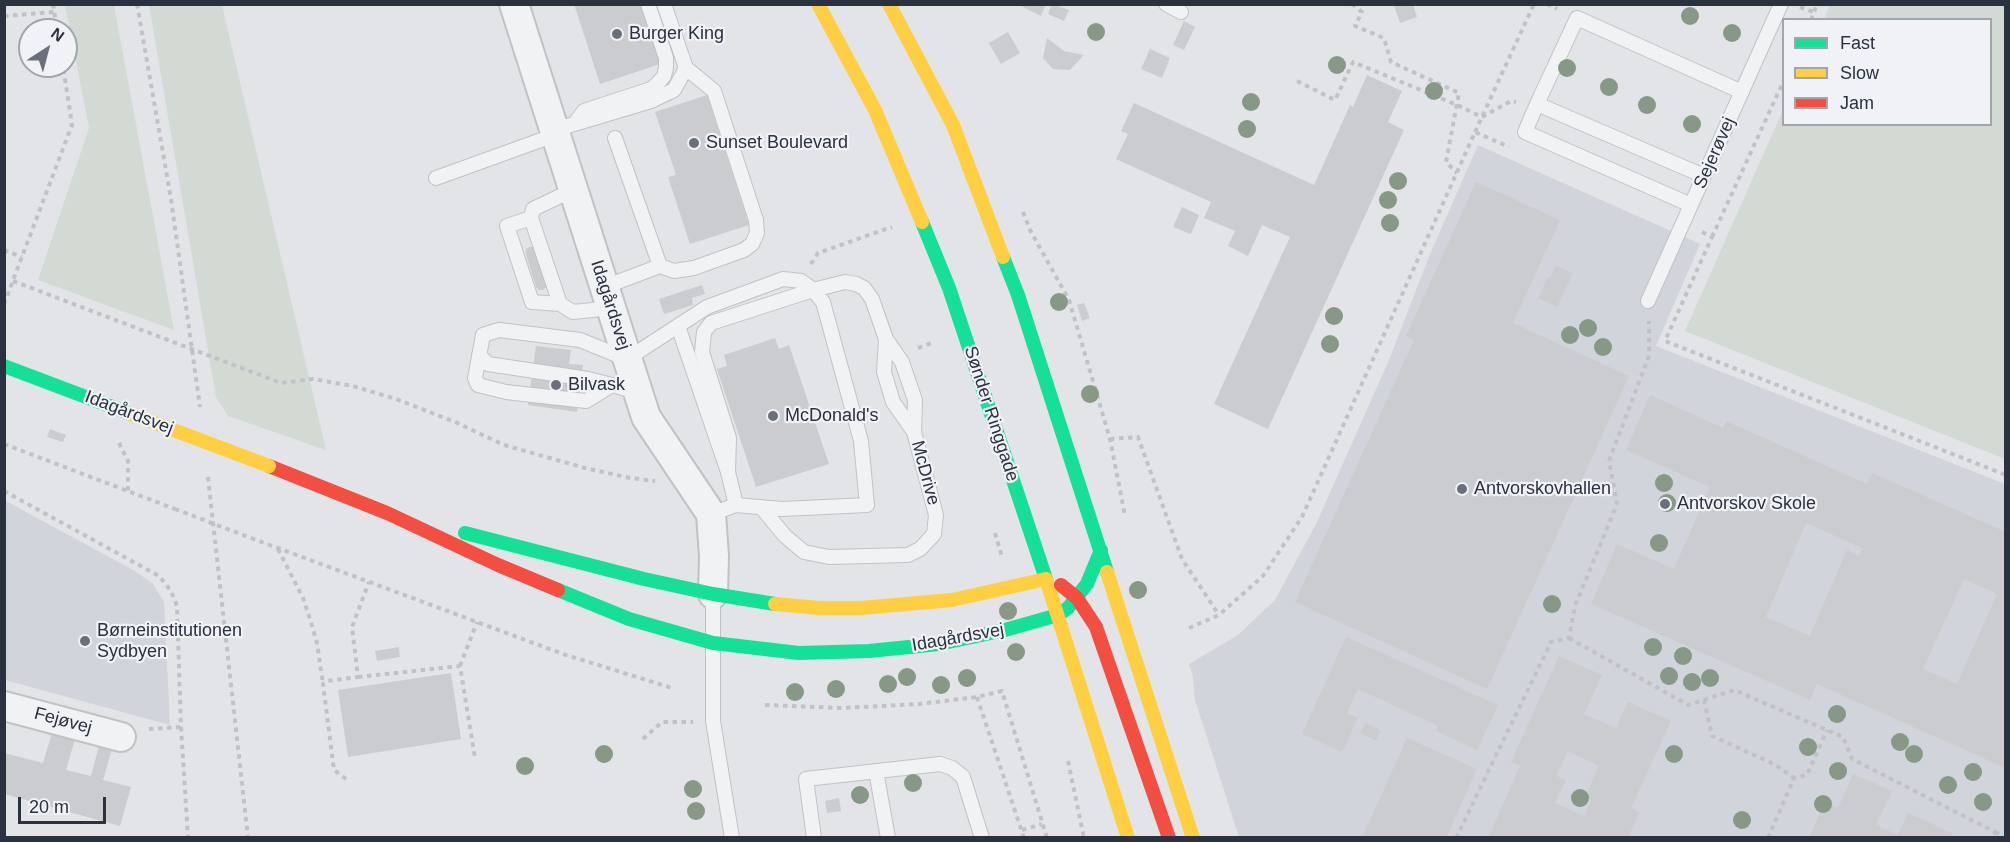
<!DOCTYPE html>
<html>
<head>
<meta charset="utf-8">
<style>
	body { margin:0 }
	#map { position:relative; width:2010px; height:842px; overflow:hidden; background:#e2e4e7; font-family:Arial,sans-serif }
	canvas { display:block }
	.frame { position:absolute; inset:0; border:6px solid #2a313f; pointer-events:none }
	.legend { position:absolute; left:1782px; top:18px; width:210px; height:108px; box-sizing:border-box; background:#f0f2f6; border:2px solid #a1a5ad; margin:0; padding:8px 10px; list-style:none; font-size:18px; color:#2a313f }
	.legend li { display:flex; align-items:center; gap:12px; height:30px }
	.legend b { width:30px; border:2px solid #a1a5ad }
	.north { position:absolute; left:18px; top:18px; width:60px; height:60px; box-sizing:border-box; background:#f0f2f6; border:2px solid #a1a5ad; border-radius:50%; rotate:36deg; font-size:16px; font-weight:700; line-height:24px; text-align:center; color:#2a313f }
	.north::after { content:''; display:block; margin:auto; width:21px; height:27px; background:#6a707a; clip-path:polygon(50% 0,100% 100%,50% 72%,0 100%) }
	.scale { position:absolute; left:18px; top:797px; width:88px; height:27px; box-sizing:border-box; border:3px solid #2a313f; border-top:0; padding-left:8px; font-size:18px; line-height:21px; white-space:nowrap; color:#2a313f; -webkit-text-stroke:4px #f0f2f6; paint-order:stroke }
</style>
</head>
<body>
<div id="map">
<canvas width="2010" height="842"></canvas>
<div class="frame"></div>
<ul class="legend">
<li><b style="height:8px;background:#16e098"></b>Fast</li>
<li><b style="height:8px;background:#ffcf43"></b>Slow</li>
<li><b style="height:8px;background:#f24e42"></b>Jam</li>
</ul>
<div class="north">N</div>
<div class="scale">20 m</div>
</div>
<script>
const ctx = document.querySelector('canvas').getContext('2d');
ctx.lineJoin = 'round';
function paint(path, color) {
  ctx.fillStyle = color;
  ctx.fill(path, 'evenodd');
}
function toPath(rows) {
  const path = new Path2D();
  for (const r of rows) {
    path.moveTo(r[0], r[1]);
    for (let i = 2; i < r.length; i += 2) path.lineTo(r[i], r[i + 1]);
  }
  return path;
}
function stroke(path, color, width, dash) {
  ctx.strokeStyle = color;
  ctx.lineWidth = width;
  ctx.lineCap = dash ? 'butt' : 'round';
  ctx.setLineDash(dash || []);
  ctx.stroke(path);
}
function label(font, color, halo, rows, align = 'center') {
  ctx.font = font + ' Arial,sans-serif';
  ctx.lineWidth = 4.5;
  ctx.setLineDash([]);
  ctx.textBaseline = 'middle';
  ctx.strokeStyle = halo;
  ctx.fillStyle = color;
  for (const [text, x, y, turn = 0] of rows) {
    ctx.save();
    ctx.translate(x, y);
    ctx.rotate((+turn || 0) * Math.PI / 180);
    ctx.textAlign = isNaN(turn) ? turn : align;
    if (halo) ctx.strokeText(text, 0, 0);
    ctx.fillText(text, 0, 0);
    ctx.restore();
  }
}
const built = toPath([
	[1478,145,1700,244,1656,346,2005,484,2005,837,1239,837,1195,700,1193,677,1189,664,1238,635,1275,600,1316,524,1389,360,1430,254],
	[4,500,135,571,153,584,164,602,170,725,5,680]
]);
const green = toPath([
	[65,5,114,5,174,330,38,280,89,128],
	[149,5,222,5,326,450,228,416,216,397],
	[1830,5,2005,5,2005,459,1685,331,1783,110,1784,124,1990,124,1990,20,1824,19]
]);
const building = toPath([
	[574,4,640,4,660,64,600,84],
	[1017,4,1046,4,1041,16],
	[1052,4,1069,10,1064,21,1048,14],
	[1413,4,1417,17,1400,23,1394,5],
	[1184,21,1195,27,1184,50,1173,45],
	[1008,32,1020,53,1001,64,989,43],
	[1047,38,1064,51,1084,55,1070,70,1053,69,1043,58],
	[1150,49,1170,58,1162,78,1141,69],
	[1367,75,1402,91,1388,122,1404,130,1268,429,1214,404,1290,237,1262,225,1248,256,1228,246,1235,231,1204,218,1211,202,1116,159,1128,134,1121,131,1134,103,1314,185,1350,105,1353,107],
	[707,95,749,225,690,244,668,177,676,175,655,112],
	[1476,182,1560,220,1513,323,1629,376,1487,689,1295,602,1414,340,1406,336],
	[1182,207,1199,215,1191,234,1173,227],
	[530,247,534,247,546,283,546,287,543,290,539,290,536,287,526,254,526,249],
	[1556,266,1573,273,1557,307,1538,298,1548,277,1550,278],
	[702,285,705,294,692,298,693,305,664,314,659,299],
	[1084,303,1090,318,1082,321,1077,305],
	[775,338,779,349,789,345,829,464,756,487,717,369,727,366,724,355],
	[536,346,571,350,569,364,583,365,577,412,528,405],
	[1650,395,1723,428,1726,421,1867,484,1872,473,2006,532,2006,768,1817,684,1810,700,1591,604,1617,544,1674,569,1710,487,1626,450],
	[1806,523,1863,548,1859,556,1847,550,1810,636,1766,617],
	[1964,579,1997,594,1957,684,1923,669],
	[50,429,66,435,63,442,47,437],
	[1346,637,1498,705,1477,750,1436,731,1438,726,1358,689,1347,713,1358,718,1342,752,1302,734],
	[399,647,400,657,377,661,375,651],
	[1559,656,1602,675,1584,714,1616,728,1628,702,1671,721,1631,808,1639,812,1628,838,1488,838,1520,766,1511,762],
	[1568,751,1599,766,1585,797,1591,800,1584,816,1555,803,1566,780,1556,776],
	[451,673,461,739,348,757,338,690],
	[1365,723,1381,730,1376,741,1360,733],
	[52,733,75,739,66,770,91,776,99,746,112,749,103,780,131,787,120,826,4,794,4,753,43,763],
	[1407,738,1477,769,1446,838,1362,838],
	[1853,774,1892,791,1876,825,1898,835,1908,813,1952,833,1951,838,1809,838,1825,802,1838,808],
	[839,798,841,811,827,813,825,801]
]);
const path = toPath([
	[53,4,57,30],
	[137,4,171,199,200,407],
	[1352,4,1362,12,1355,26,1384,38,1391,62,1459,93,1446,162,1457,173],
	[1547,4,1557,9],
	[1800,7,1814,12],
	[4,16,54,12],
	[1811,20,1817,4],
	[1297,81,1335,100,1353,62,1457,105,1482,117,1511,101,1516,102],
	[1475,132,1534,4],
	[1023,212,1030,230,1069,300,1110,439,1125,516],
	[1702,232,1712,237,1665,341,2006,475],
	[1712,237,1784,80],
	[4,250,22,257],
	[811,264,818,253,892,227],
	[13,281,281,383,313,379,353,386,396,399,455,422,504,445,585,468,630,478,655,481],
	[4,304,72,125,63,66],
	[918,348,932,343],
	[1110,439,1138,437,1182,559,1219,615],
	[119,443,128,461,128,491],
	[4,444,175,509],
	[208,477,248,838],
	[4,491,159,576,171,591,177,606,181,727,188,838],
	[995,533,1002,557],
	[251,538,563,654,672,688],
	[278,549,303,598,310,619,317,643,323,684],
	[1189,628,1219,615,1263,576,1302,517,1475,132,1509,147],
	[1569,638,1688,705,1734,690,1843,737,1852,759,1995,832,1992,838],
	[460,666,477,622],
	[358,677,460,666,475,758],
	[977,697,1024,838],
	[1704,700,1712,736,1774,764,1794,778],
	[765,705,842,708,919,704,977,697,1002,691,1047,838],
	[149,729,181,727],
	[643,739,662,722,693,722],
	[1068,761,1084,838],
	[346,779,334,770,323,684,327,681,358,677,352,627,369,582],
	[1022,830,1042,824],
	[1995,832,2006,837],
	[1456,838,1551,642,1569,638,1575,606,1617,504,1609,461,1649,356,1649,321],
	[1768,838,1794,778,1807,775,1827,730]
]);
const lane = toPath([
	[1166,4,1181,12],
	[1537,104,1577,18,1742,92],
	[575,123,584,111,651,89,658,83,664,76,666,68,666,58,648,4],
	[554,130,651,101,674,90,686,68,664,4],
	[436,178,555,135],
	[573,190,533,209,531,218,560,304,573,312,611,308],
	[1691,205,1525,132,1537,104,1704,176],
	[531,218,507,226,532,302,560,304],
	[660,266,674,271,694,268,744,250,752,244,757,233,756,220,714,91,686,68],
	[604,287,660,266,615,138],
	[1648,301,1781,4],
	[678,326,728,472,736,505],
	[886,339,902,362,915,400,914,432],
	[479,355,488,364,588,379,612,385],
	[637,392,612,385,586,401,506,392,478,385,475,378,483,335,499,330,580,340,627,359,707,307,783,279,801,281,811,288,823,302,861,441,867,505,782,509,736,505,711,514],
	[728,472,729,438,702,352,704,332,711,323,813,290,845,282,856,284,864,288,872,299,886,339,884,372,893,402,914,432,936,515,934,534,920,549,908,555,829,557,804,552,785,536,761,507],
	[713,594,713,721,732,838],
	[876,771,888,838],
	[814,838,806,779,940,764,952,768,963,777,982,838]
]);
const street = toPath([
	[514,4,646,417,711,514,714,556,713,594],
	[4,706,121,737]
]);
const fast = toPath([
	[922,222,949,288,1046,579],
	[1003,257,1018,295,1107,572],
	[4,366,131,414],
	[465,533,644,579,713,594,775,604],
	[558,590,629,619,713,643,799,653,869,651,939,644,1005,630,1058,615,1068,608,1087,584,1101,550]
]);
const slow = toPath([
	[818,4,875,110,922,222],
	[889,4,953,125,1003,257],
	[1107,572,1193,838],
	[1046,579,1128,838],
	[775,604,819,608,861,608,952,600,1046,579]
]);
const jam = toPath([
	[269,466,387,513,498,565,558,590],
	[1061,585,1077,598,1096,627,1169,838]
]);
const pathBridge = toPath([
	[175,509,251,538]
]);
const slowBridge = toPath([
	[131,414,269,466]
]);
const trees = [
	[1690,16],
	[1096,32],
	[1732,33],
	[1337,65],
	[1567,68],
	[1609,87],
	[1434,91],
	[1251,102],
	[1647,105],
	[1692,124],
	[1247,129],
	[1398,181],
	[1388,200],
	[1390,223],
	[1059,302],
	[1334,316],
	[1588,328],
	[1570,335],
	[1330,344],
	[1603,347],
	[1090,394],
	[1664,483],
	[1667,503],
	[1659,543],
	[1138,590],
	[1552,604],
	[1008,611],
	[1653,647],
	[1016,652],
	[1683,656],
	[1669,676],
	[907,677],
	[967,678],
	[1710,678],
	[1692,682],
	[888,684],
	[941,685],
	[836,689],
	[795,692],
	[1837,714],
	[1900,742],
	[1808,747],
	[604,754],
	[1674,754],
	[1914,754],
	[525,766],
	[1838,771],
	[1973,772],
	[913,783],
	[1948,785],
	[693,789],
	[860,795],
	[1580,798],
	[1983,802],
	[1823,804],
	[696,811],
	[1742,820]
];
const markers = [
	[617,34,6,"#6a707a"],
	[694,143,6,"#6a707a"],
	[556,385,6,"#6a707a"],
	[773,416,6,"#6a707a"],
	[1462,489,6,"#6a707a"],
	[1665,504,6,"#6a707a"],
	[85,641,6,"#6a707a"]
];
const poiNames = [
	["Burger King",629,34],
	["Sunset Boulevard",706,143],
	["Bilvask",568,385],
	["McDonald's",785,416],
	["Antvorskovhallen",1474,489],
	["Antvorskov Skole",1677,504],
	["Børneinstitutionen",97,631],
	["Sydbyen",97,652]
];
const streetNames = [
	["Sejerøvej",1715,153,-66],
	["Idagårdsvej",610,305,72],
	["Idagårdsvej",129,413,21],
	["Sønder Ringgade",991,414,72],
	["McDrive",925,473,75],
	["Idagårdsvej",958,638,-10],
	["Fejøvej",63,721,15]
];
paint(built, '#d1d4da');
paint(green, '#d3dad3');
paint(building, '#cacccf');
stroke(lane, '#c0c2c5', 16);
stroke(street, '#c0c2c5', 32);
stroke(path, '#c1c2c7', 4, [4.5, 4.5]);
stroke(lane, '#f1f2f4', 14);
stroke(street, '#f1f2f4', 28);
stroke(fast, '#16e098', 14);
stroke(slow, '#ffcf43', 14);
stroke(jam, '#f24e42', 14);
stroke(pathBridge, '#c1c2c7', 4, [4.5, 4.5]);
stroke(slowBridge, '#ffcf43', 14);
ctx.fillStyle = '#889887';
for (const [x, y] of trees) {
  ctx.beginPath();
  ctx.arc(x, y, 9, 0, 2 * Math.PI);
  ctx.fill();
}
for (const [x, y, r, color] of markers) {
  const dot = new Path2D();
  dot.arc(x, y, r, 0, 2 * Math.PI);
  ctx.fillStyle = color;
  ctx.fill(dot);
  stroke(dot, '#f0f2f6', 2);
}
label('18px', '#2a313f', '#f0f2f6', poiNames, 'left');
label('18px', '#2a313f', '#f0f2f6', streetNames);
</script>
</body>
</html>
